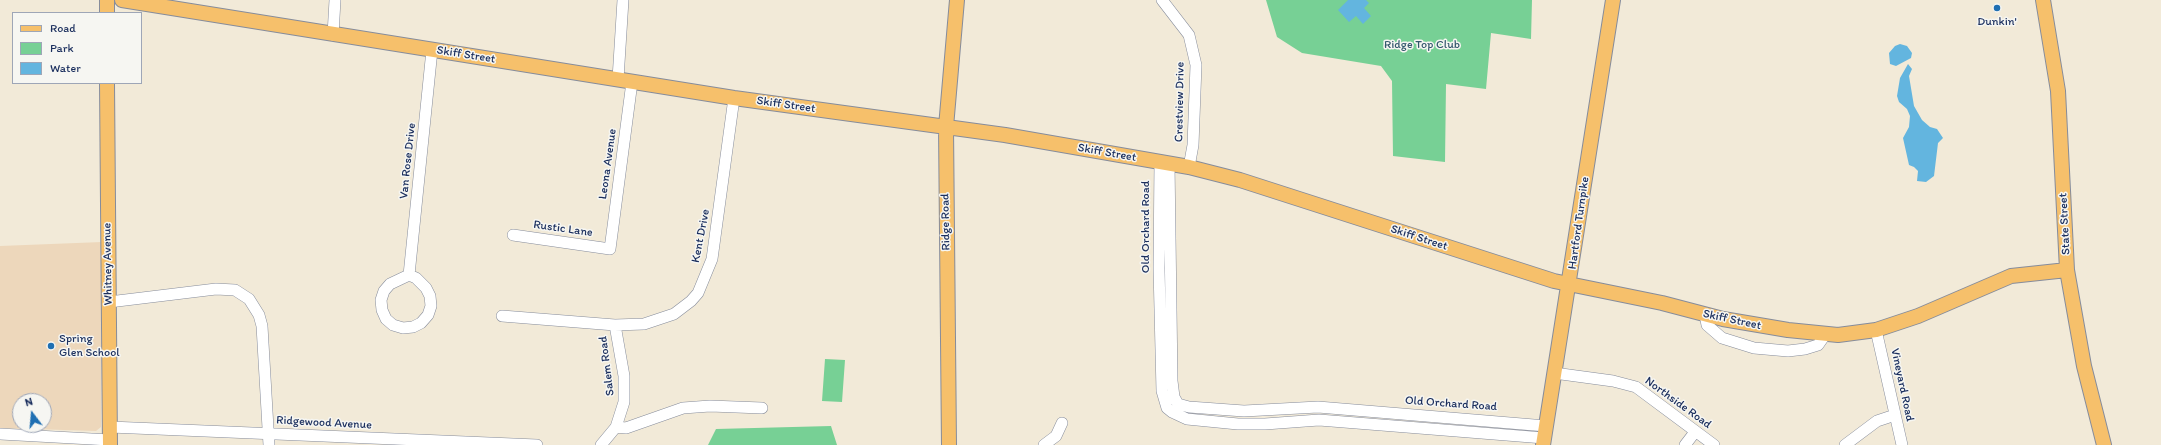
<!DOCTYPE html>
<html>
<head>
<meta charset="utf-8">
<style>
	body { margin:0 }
	#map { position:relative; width:2161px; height:445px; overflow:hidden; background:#f2ead8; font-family:Itim,sans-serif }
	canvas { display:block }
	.legend { position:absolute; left:12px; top:12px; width:130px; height:72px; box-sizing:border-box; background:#f6f6f2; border:1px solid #9ea6b7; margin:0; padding:5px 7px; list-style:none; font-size:12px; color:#1b2f5e }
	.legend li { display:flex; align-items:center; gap:8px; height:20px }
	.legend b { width:20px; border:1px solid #9ea6b7 }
	.north { position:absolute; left:12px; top:393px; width:40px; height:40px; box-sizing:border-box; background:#f6f6f2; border:1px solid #9ea6b7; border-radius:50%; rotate:344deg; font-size:11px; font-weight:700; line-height:16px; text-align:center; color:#1b2f5e }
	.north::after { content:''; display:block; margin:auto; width:14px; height:18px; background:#1f6fb2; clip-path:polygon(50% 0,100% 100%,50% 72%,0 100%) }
</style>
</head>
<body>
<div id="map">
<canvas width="2161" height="445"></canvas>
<ul class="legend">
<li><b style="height:5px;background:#f6c06b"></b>Road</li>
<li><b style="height:11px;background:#77d095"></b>Park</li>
<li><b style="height:11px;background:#63b5df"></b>Water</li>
</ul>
<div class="north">N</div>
</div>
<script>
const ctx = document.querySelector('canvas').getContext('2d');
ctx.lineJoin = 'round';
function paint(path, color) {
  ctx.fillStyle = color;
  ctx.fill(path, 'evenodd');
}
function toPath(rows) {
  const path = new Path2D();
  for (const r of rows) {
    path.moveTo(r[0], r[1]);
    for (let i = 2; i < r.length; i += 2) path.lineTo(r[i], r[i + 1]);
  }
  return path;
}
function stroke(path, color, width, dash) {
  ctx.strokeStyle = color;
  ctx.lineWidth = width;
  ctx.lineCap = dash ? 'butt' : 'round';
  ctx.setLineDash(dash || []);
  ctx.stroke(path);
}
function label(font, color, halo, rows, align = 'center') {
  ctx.font = font + ' Itim,sans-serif';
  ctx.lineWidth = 3;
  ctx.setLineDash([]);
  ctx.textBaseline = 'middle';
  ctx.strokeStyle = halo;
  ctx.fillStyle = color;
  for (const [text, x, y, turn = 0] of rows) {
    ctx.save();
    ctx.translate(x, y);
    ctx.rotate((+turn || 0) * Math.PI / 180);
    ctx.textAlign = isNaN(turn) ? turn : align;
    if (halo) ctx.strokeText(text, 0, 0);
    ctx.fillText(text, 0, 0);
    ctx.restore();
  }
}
const built = toPath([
	[102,242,101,427,96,431,0,428,0,246],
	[20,401,44,401,44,425,20,425]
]);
const green = toPath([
	[1266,0,1532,0,1531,39,1491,33,1486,89,1446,84,1445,162,1393,156,1392,81,1381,66,1302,53,1277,37],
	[825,359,845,360,842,402,822,401],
	[831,426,837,445,708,445,716,429]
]);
const water = toPath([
	[1348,0,1366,0,1369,3,1364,8,1371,16,1363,24,1356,16,1349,22,1338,10],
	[1900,44,1907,46,1912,53,1911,58,1896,66,1890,64,1889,53,1895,46],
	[1908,64,1912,69,1909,76,1914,106,1922,120,1930,127,1937,129,1943,138,1938,143,1934,176,1926,182,1917,181,1918,171,1914,167,1909,165,1903,138,1909,127,1910,116,1907,109,1899,102,1897,96,1900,78]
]);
const minor = toPath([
	[1162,0,1189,35,1196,65,1193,145,1189,167],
	[333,35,335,0],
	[618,79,623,0],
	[1160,162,1159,268,1162,391,1167,408,1172,412,1187,419,1238,424,1265,424,1319,420,1544,438],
	[1169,163,1172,381,1174,397,1178,404,1189,407,1244,411,1318,407,1546,426],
	[513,235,610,249,632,82],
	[409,275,432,50],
	[409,275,416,278,426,288,430,296,431,306,428,315,421,323,413,327,403,328,393,325,386,319,382,310,381,300,384,291,390,284,409,275],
	[109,302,216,289,235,290,249,299,259,315,262,326,269,445],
	[1705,315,1707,325,1722,338,1754,348,1788,351,1805,349,1818,345,1825,335],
	[502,316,615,325,644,324,674,314,691,301,698,293,712,259,734,98],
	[1876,330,1902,445],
	[1554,373,1613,381,1636,387,1714,445],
	[110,427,537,445],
	[616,427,626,428,683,408,710,406,762,408],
	[0,434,110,440],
	[601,445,616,427,624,402,624,376,615,325],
	[1044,445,1056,436,1062,423],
	[1685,445,1695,432],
	[1845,445,1877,421,1895,415]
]);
const major = toPath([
	[122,0,734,98,1005,135,1189,167,1240,180,1554,281,1662,303,1723,319,1788,330,1838,335,1876,330,1918,316,2011,276,2067,270],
	[2043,0,2058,91,2067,270,2084,366,2104,445],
	[107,13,107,0],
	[107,83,110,445],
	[949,445,946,127,957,0],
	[1543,445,1613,0]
]);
const markers = [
	[1997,8,4,"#1f6fb2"],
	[51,346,4,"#1f6fb2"]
];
const poiNames = [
	["Dunkin'",1997,22],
	["Spring",59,339,"left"],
	["Glen School",59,353,"left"]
];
const parkNames = [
	["Ridge Top Club",1422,45]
];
const streetNames = [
	["Skiff Street",466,55,9],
	["Crestview Drive",1180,102,-89],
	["Skiff Street",786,105,8],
	["Skiff Street",1107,153,10],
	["Van Rose Drive",408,161,-84],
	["Leona Avenue",608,164,-82],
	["Ridge Road",946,222,-91],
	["Hartford Turnpike",1579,223,-82],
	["State Street",2065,224,-93],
	["Old Orchard Road",1146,227,-90],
	["Rustic Lane",563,229,8],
	["Kent Drive",701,236,-79],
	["Skiff Street",1419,238,18],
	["Whitney Avenue",108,264,-91],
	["Skiff Street",1732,320,12],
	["Salem Road",607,366,-97],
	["Vineyard Road",1902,385,78],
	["Northside Road",1678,403,36],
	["Old Orchard Road",1451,404,4],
	["Ridgewood Avenue",324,423,3]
];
paint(built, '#edd7bb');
paint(green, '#77d095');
paint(water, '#63b5df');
stroke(minor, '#868c9b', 12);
stroke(major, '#868c9b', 16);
stroke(minor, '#fff', 11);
stroke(major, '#f6c06b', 14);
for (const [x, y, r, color] of markers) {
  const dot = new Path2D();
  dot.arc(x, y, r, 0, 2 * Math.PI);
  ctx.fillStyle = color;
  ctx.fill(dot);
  stroke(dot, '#f6f6f2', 1.5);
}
label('12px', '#1b2f5e', '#f6f6f2', poiNames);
label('12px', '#32576c', '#f6f6f2', parkNames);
label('12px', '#1b2f5e', '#f6f6f2', streetNames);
</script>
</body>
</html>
